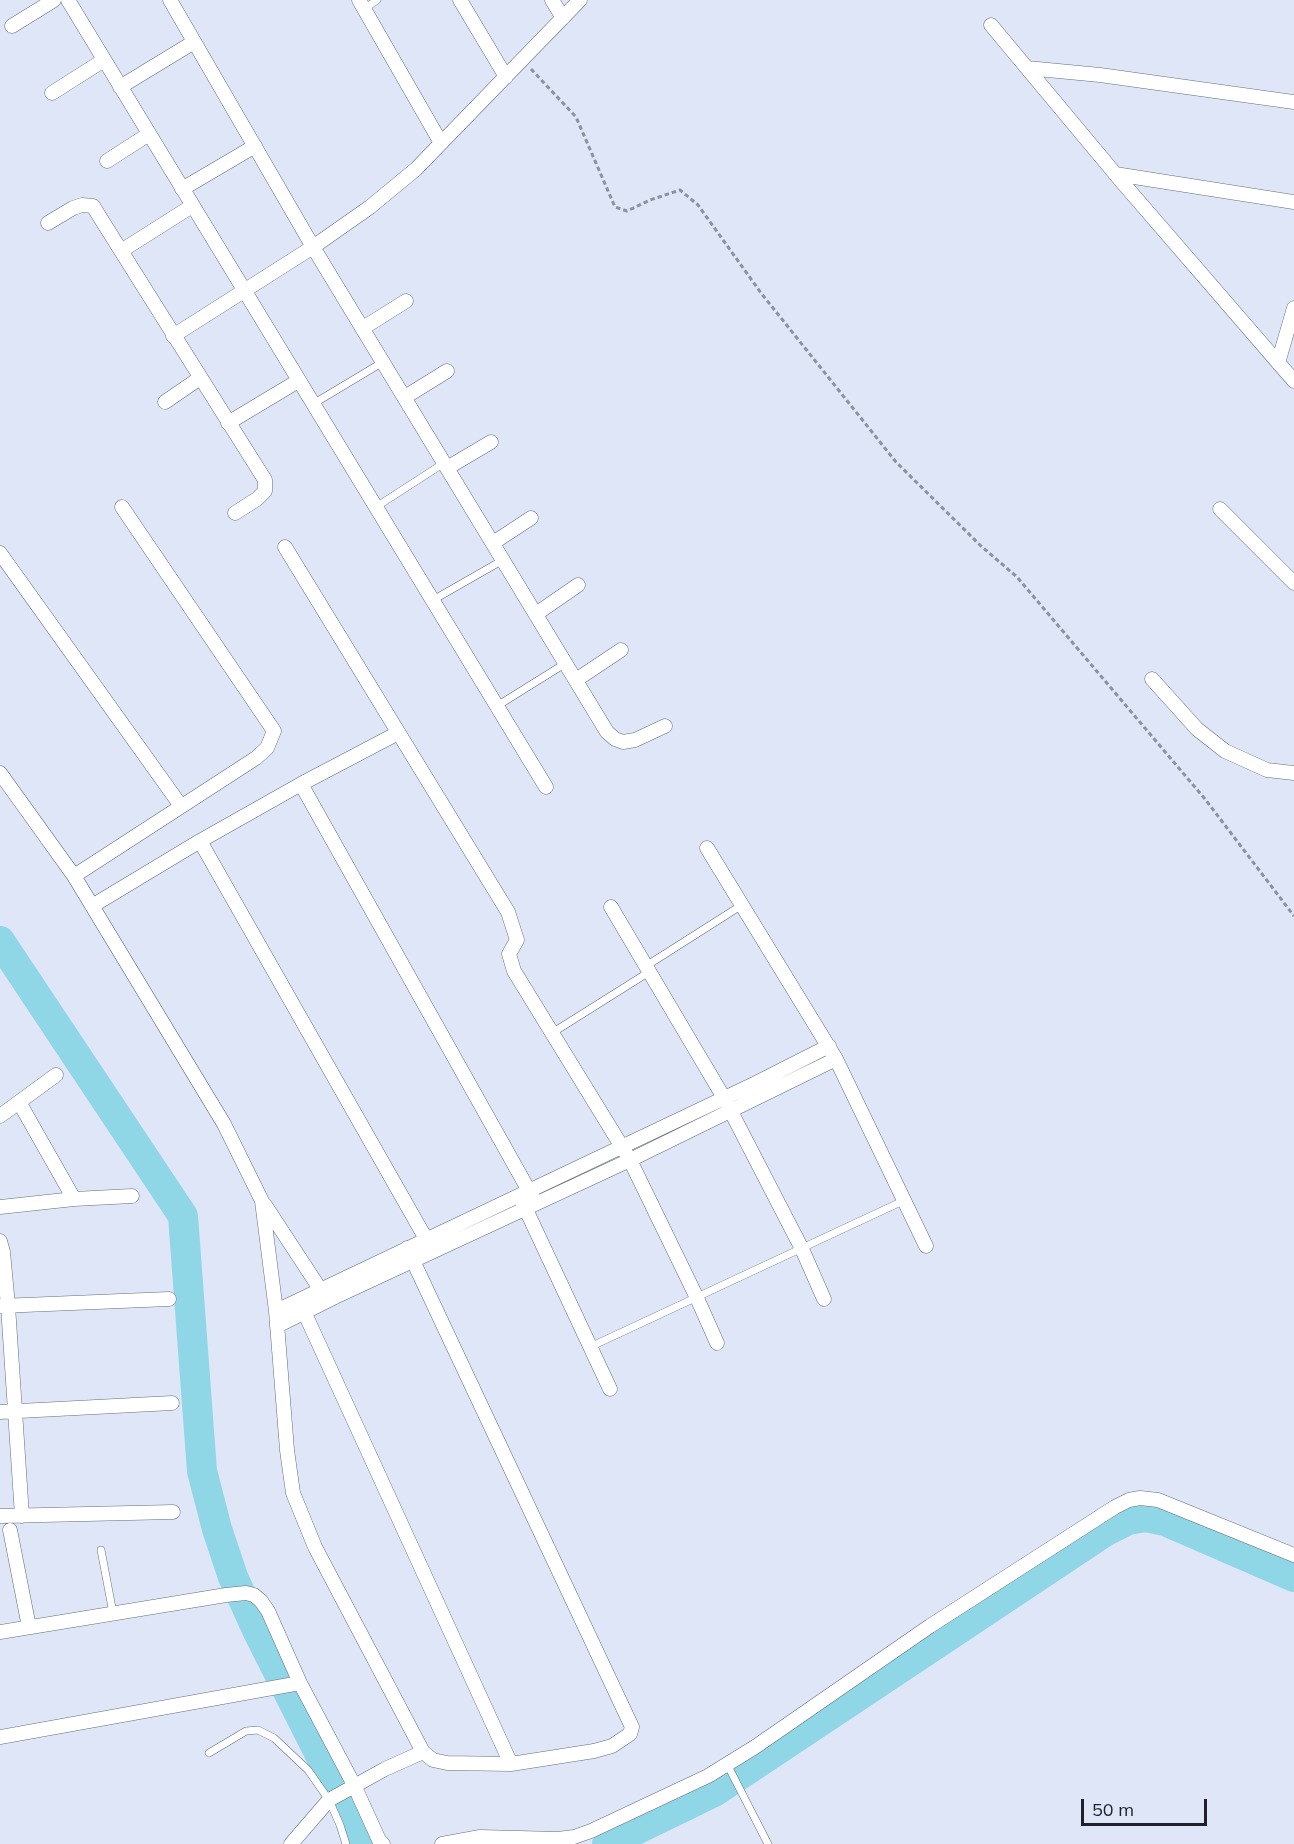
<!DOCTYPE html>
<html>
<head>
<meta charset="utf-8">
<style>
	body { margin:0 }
	#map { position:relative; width:1294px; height:1844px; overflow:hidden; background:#dee6f7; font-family:Mulish,sans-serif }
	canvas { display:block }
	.scale { position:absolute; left:1081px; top:1799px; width:126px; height:27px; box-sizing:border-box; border:3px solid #1f2228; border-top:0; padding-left:8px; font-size:18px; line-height:21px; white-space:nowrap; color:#1f2228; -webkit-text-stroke:4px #dee6f7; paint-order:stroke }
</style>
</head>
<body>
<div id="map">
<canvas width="1294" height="1844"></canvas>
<div class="scale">50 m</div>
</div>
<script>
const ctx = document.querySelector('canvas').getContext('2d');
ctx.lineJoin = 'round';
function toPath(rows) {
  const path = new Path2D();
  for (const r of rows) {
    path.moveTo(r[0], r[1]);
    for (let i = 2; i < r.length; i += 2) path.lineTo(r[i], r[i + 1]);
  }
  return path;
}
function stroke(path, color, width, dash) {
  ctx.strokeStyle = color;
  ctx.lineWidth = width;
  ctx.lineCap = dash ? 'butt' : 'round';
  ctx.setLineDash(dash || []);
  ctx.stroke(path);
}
const river = toPath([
	[0,941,183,1216,202,1471,217,1529,233,1577,258,1632,365,1844],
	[607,1844,714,1792,1106,1531,1128,1520,1146,1517,1165,1521,1294,1577]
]);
const path = toPath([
	[531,69,576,117,615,207,627,211,650,200,680,190,698,205,761,293,896,462,981,546,1017,577,1205,799,1294,916]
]);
const service = toPath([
	[364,9,377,0],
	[313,404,383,362],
	[376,507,444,463],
	[433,600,503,560],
	[497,706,566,663],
	[646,966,742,905],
	[552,1033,649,972],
	[590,1347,905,1200],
	[101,1550,113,1613],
	[209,1753,246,1731,258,1730,274,1738,308,1770,329,1800,340,1825,346,1844],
	[727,1764,768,1844]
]);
const minor = toPath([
	[68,0,546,787],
	[170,0,313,247,607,732,615,739,623,742,635,740,665,726],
	[359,0,441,143],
	[460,0,506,77],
	[552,0,563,18],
	[991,25,1122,182,1294,381],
	[12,26,54,0],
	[1027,68,1100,75,1294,102],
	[120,87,194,42],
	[52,93,104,60],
	[107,161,149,134],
	[1115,174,1294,202],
	[182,189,255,146],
	[48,223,73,208,82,205,93,206,101,219,265,480,265,491,257,499,235,513],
	[121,251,192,206],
	[363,328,406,301],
	[173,336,313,247,370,207,416,169,580,0],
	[1278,363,1294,308],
	[405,397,447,371],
	[165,402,200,378],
	[228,423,298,381],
	[447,468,491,442],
	[1220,509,1294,583],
	[493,543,531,518],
	[285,547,508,912,517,940,509,954,514,971,630,1160,697,1298,717,1343],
	[0,553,181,806],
	[536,614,578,585],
	[1152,679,1197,729,1225,751,1267,770,1294,773],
	[576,680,621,650],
	[0,773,74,876,224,1124,262,1201,276,1311,287,1450,293,1493,315,1547,423,1752,385,1769,329,1800,291,1844],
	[301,784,533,1198],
	[200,841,430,1246],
	[707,848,836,1059,926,1246],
	[74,876,256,758,267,748,274,731,122,507],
	[92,906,200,841,301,784,398,733],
	[611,907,724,1098,802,1249,824,1299],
	[19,1102,74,1199],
	[0,1116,56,1075],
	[522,1201,610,1389],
	[265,1205,320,1289],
	[0,1207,74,1199,132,1196],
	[0,1241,3,1252,8,1306,22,1516],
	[407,1248,632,1727,630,1734,612,1746,594,1751,511,1764,447,1763,433,1760,423,1752],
	[301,1305,511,1764],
	[0,1306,169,1299],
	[276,1311,756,1083,829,1046],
	[277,1326,335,1297,630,1160,836,1059],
	[0,1412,172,1403],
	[0,1516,173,1512],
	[10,1530,29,1627],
	[0,1632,226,1595,246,1593,254,1595,261,1601,268,1611,300,1683,354,1785,379,1840,383,1844],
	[0,1737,300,1683],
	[442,1844,480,1837,558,1839,574,1837,591,1831,708,1776,755,1747,930,1626,1115,1507,1129,1500,1140,1498,1158,1500,1294,1555]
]);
stroke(river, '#8fd6e6', 30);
stroke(service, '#656c7b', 8);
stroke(minor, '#656c7b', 15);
stroke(path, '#8c929e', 3, [4.5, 3]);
stroke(service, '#fff', 7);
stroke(minor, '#fff', 14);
</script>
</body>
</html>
